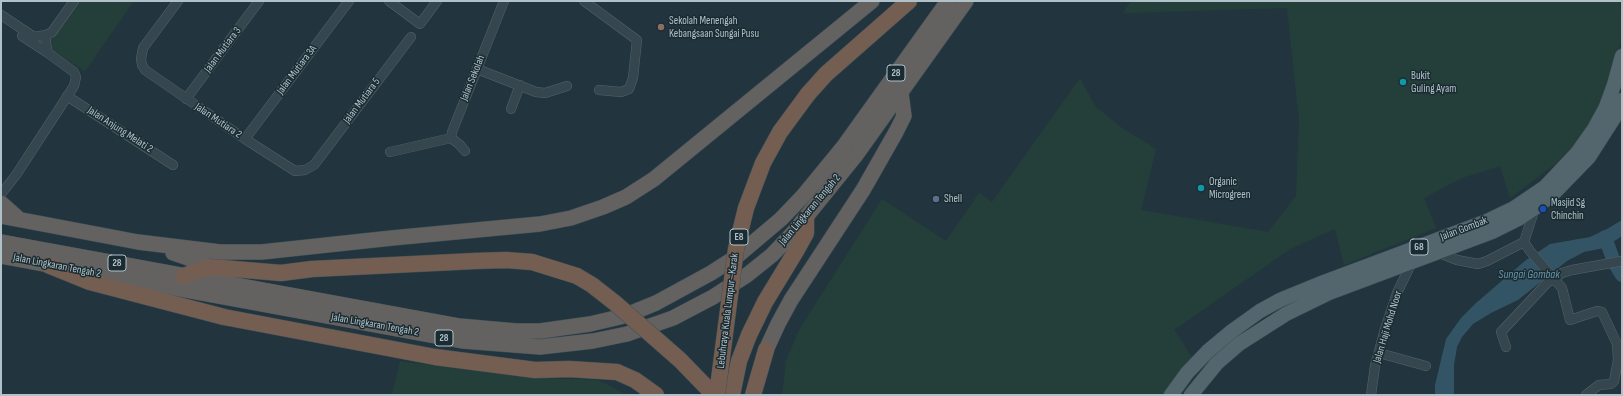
<!DOCTYPE html>
<html>
<head>
<meta charset="utf-8">
<style>
	body { margin:0 }
	#map { position:relative; width:1623px; height:396px; overflow:hidden; background:#22353e; font-family:"Sofia Sans Condensed",sans-serif }
	canvas { display:block }
	.frame { position:absolute; inset:0; border:2px solid #b1c1c9; pointer-events:none }
</style>
</head>
<body>
<div id="map">
<canvas width="1623" height="396"></canvas>
<div class="frame"></div>
</div>
<script>
const ctx = document.querySelector('canvas').getContext('2d');
ctx.lineJoin = 'round';
function paint(path, color) {
  ctx.fillStyle = color;
  ctx.fill(path, 'evenodd');
}
function toPath(rows) {
  const path = new Path2D();
  for (const r of rows) {
    path.moveTo(r[0], r[1]);
    for (let i = 2; i < r.length; i += 2) path.lineTo(r[i], r[i + 1]);
  }
  return path;
}
function stroke(path, color, width, dash) {
  ctx.strokeStyle = color;
  ctx.lineWidth = width;
  ctx.lineCap = dash ? 'butt' : 'round';
  ctx.setLineDash(dash || []);
  ctx.stroke(path);
}
function label(font, color, halo, rows, align = 'center') {
  ctx.font = font + ' "Sofia Sans Condensed",sans-serif';
  ctx.lineWidth = 3;
  ctx.setLineDash([]);
  ctx.textBaseline = 'middle';
  ctx.strokeStyle = halo;
  ctx.fillStyle = color;
  for (const [text, x, y, turn = 0] of rows) {
    ctx.save();
    ctx.translate(x, y);
    ctx.rotate((+turn || 0) * Math.PI / 180);
    ctx.textAlign = isNaN(turn) ? turn : align;
    if (halo) ctx.strokeText(text, 0, 0);
    ctx.fillText(text, 0, 0);
    ctx.restore();
  }
}
const green = toPath([
	[78,1,134,1,85,71,54,52,50,45,51,39],
	[1131,1,1620,1,1622,37,1605,93,1584,135,1554,165,1510,198,1500,166,1462,178,1424,198,1436,228,1344,265,1335,229,1290,249,1174,330,1194,360,1169,386,1163,395,782,395,786,361,799,330,882,199,946,241,979,193,992,202,1080,78,1095,106,1122,128,1156,149,1141,210,1268,232,1296,196,1299,120,1287,8,1123,13],
	[1231,177,1240,178,1238,189,1229,188],
	[400,361,522,377,598,380,627,395,392,395]
]);
const water = toPath([
	[1622,220,1622,236,1604,248,1584,252,1567,261,1518,300,1491,313,1473,324,1462,337,1457,347,1454,365,1454,395,1435,395,1435,385,1446,339,1461,318,1476,303,1526,260,1550,244,1590,237,1607,229]
]);
const river = toPath([
	[1605,237,1614,262,1622,275]
]);
const minor = toPath([
	[178,1,143,48,141,59,142,65,145,70,245,139,295,171,305,170,314,165,411,37],
	[389,1,420,24,437,1],
	[584,1,637,40,633,78,629,89,621,92,599,90],
	[1,15,34,37,46,35,52,32,74,1],
	[22,36,48,53],
	[477,69,536,92,545,93,567,86],
	[67,96,173,165],
	[186,99,259,1],
	[511,109,520,85],
	[245,139,349,1],
	[465,151,460,145,451,138,452,132,504,1],
	[390,152,451,138],
	[1,194,16,175,74,86,76,77,74,72,48,53,46,44,46,35],
	[1524,242,1530,251,1562,288,1570,320,1597,311,1602,312,1617,344,1618,360,1614,381,1611,384,1599,385,1586,395],
	[1437,252,1457,260,1478,264,1487,261,1524,242,1535,208],
	[1506,347,1501,332,1547,283,1562,273,1572,270,1622,261],
	[1379,353,1426,366],
	[1371,395,1375,366,1385,329,1397,293,1412,262]
]);
const primary = toPath([
	[1171,395,1187,373,1208,351,1232,331,1260,311,1280,300,1324,282,1487,221,1514,208,1545,187,1577,153,1594,129,1606,107,1614,85,1622,56],
	[1191,395,1217,363,1239,344,1286,314,1329,293,1492,232,1520,218,1535,208,1552,195,1589,157,1614,118,1622,100]
]);
const trunk = toPath([
	[1,203,19,219],
	[1,216,138,242,220,252,262,252,392,238,540,224,571,218,603,207,626,197,654,179,872,1],
	[1,242,459,326,516,331,540,331,590,324,624,316,656,303,711,273,736,257,781,219,803,196,844,146,948,1],
	[173,253,188,258,210,267],
	[1,256,463,341,540,347,593,341,627,334,673,318,713,297,747,275,772,255,793,233,856,155,966,1],
	[766,350,778,324,791,300,863,190,896,132,904,116,901,93]
]);
const motorway = toPath([
	[808,94,826,74,909,1],
	[48,265,90,282,224,317,435,357,535,370,569,369,617,372,635,380,656,395],
	[183,276,210,267,281,273,312,269,475,261],
	[732,395,739,361,749,335,765,302,796,251,806,233,806,218],
	[753,395,766,350]
]);
const motorwayBridge = toPath([
	[475,261,506,260,532,262,577,276,592,285,615,303,680,360,714,395],
	[717,395,736,249,746,208,763,163,780,132,808,94]
]);
const markers = [
	[661,27,4,"#8d6e63"],
	[1403,82,4,"#0f9aa8"],
	[1201,188,4,"#0f9aa8"],
	[936,199,4,"#5c6f8a"],
	[1543,209,4,"#1a4fb4"]
];
const shields = [
	[896,73,18],
	[739,237,18],
	[1419,247,18],
	[117,263,18],
	[444,338,18]
];
const shieldNames = [
	["28",896,73],
	["E8",739,237],
	["68",1419,247],
	["28",117,263],
	["28",444,338]
];
const poiNames = [
	["Sekolah Menengah",669,21],
	["Kebangsaan Sungai Pusu",669,34],
	["Bukit",1411,76],
	["Guling Ayam",1411,89],
	["Organic",1209,182],
	["Microgreen",1209,195],
	["Shell",944,199],
	["Masjid Sg",1551,203],
	["Chinchin",1551,216]
];
const streetNames = [
	["Jalan Mutiara 3",223,50,-53],
	["Jalan Mutiara 3A",297,70,-53],
	["Jalan Sekolah",473,78,-68],
	["Jalan Mutiara 5",362,101,-53],
	["Jalan Mutiara 2",218,121,34],
	["Jalan Anjung Melati 2",120,130,33],
	["Jalan Lingkaran Tengah 2",810,210,-50],
	["Jalan Gombak",1464,229,-21],
	["Jalan Lingkaran Tengah 2",57,266,11],
	["Lebuhraya Kuala Lumpur–Karak",728,311,-83],
	["Jalan Lingkaran Tengah 2",375,325,10],
	["Jalan Haji Mohd Noor",1388,327,-73]
];
const waterNames = [
	["Sungai Gombak",1529,275]
];
paint(green, '#243f3a');
paint(water, '#325464');
stroke(river, '#325464', 14);
stroke(minor, '#54646b', 10);
stroke(primary, '#425259', 15);
stroke(trunk, '#415158', 16);
stroke(motorway, '#415158', 17);
stroke(minor, '#36464e', 9);
stroke(primary, '#53666e', 14);
stroke(trunk, '#646260', 15);
stroke(motorway, '#745e52', 16);
stroke(motorwayBridge, '#415158', 17, []);
stroke(motorwayBridge, '#745e52', 16);
for (const [x, y, r, color] of markers) {
  const dot = new Path2D();
  dot.arc(x, y, r, 0, 2 * Math.PI);
  ctx.fillStyle = color;
  ctx.fill(dot);
  stroke(dot, '#1b2b32', 1.5);
}
for (const [x, y, w] of shields) {
  const box = new Path2D();
  box.roundRect(x - w / 2, y - 8, w, 16, 3);
  ctx.fillStyle = '#1b2b32';
  ctx.fill(box);
  stroke(box, '#b1c1c9', 1);
}
label('bold 10px', '#b1c1c9', null, shieldNames);
label('11px', '#b1c1c9', '#1b2b32', poiNames, 'left');
label('11px', '#b1c1c9', '#1b2b32', streetNames);
label('italic 12px', '#6896aa', '#1b2b32', waterNames);
</script>
</body>
</html>
